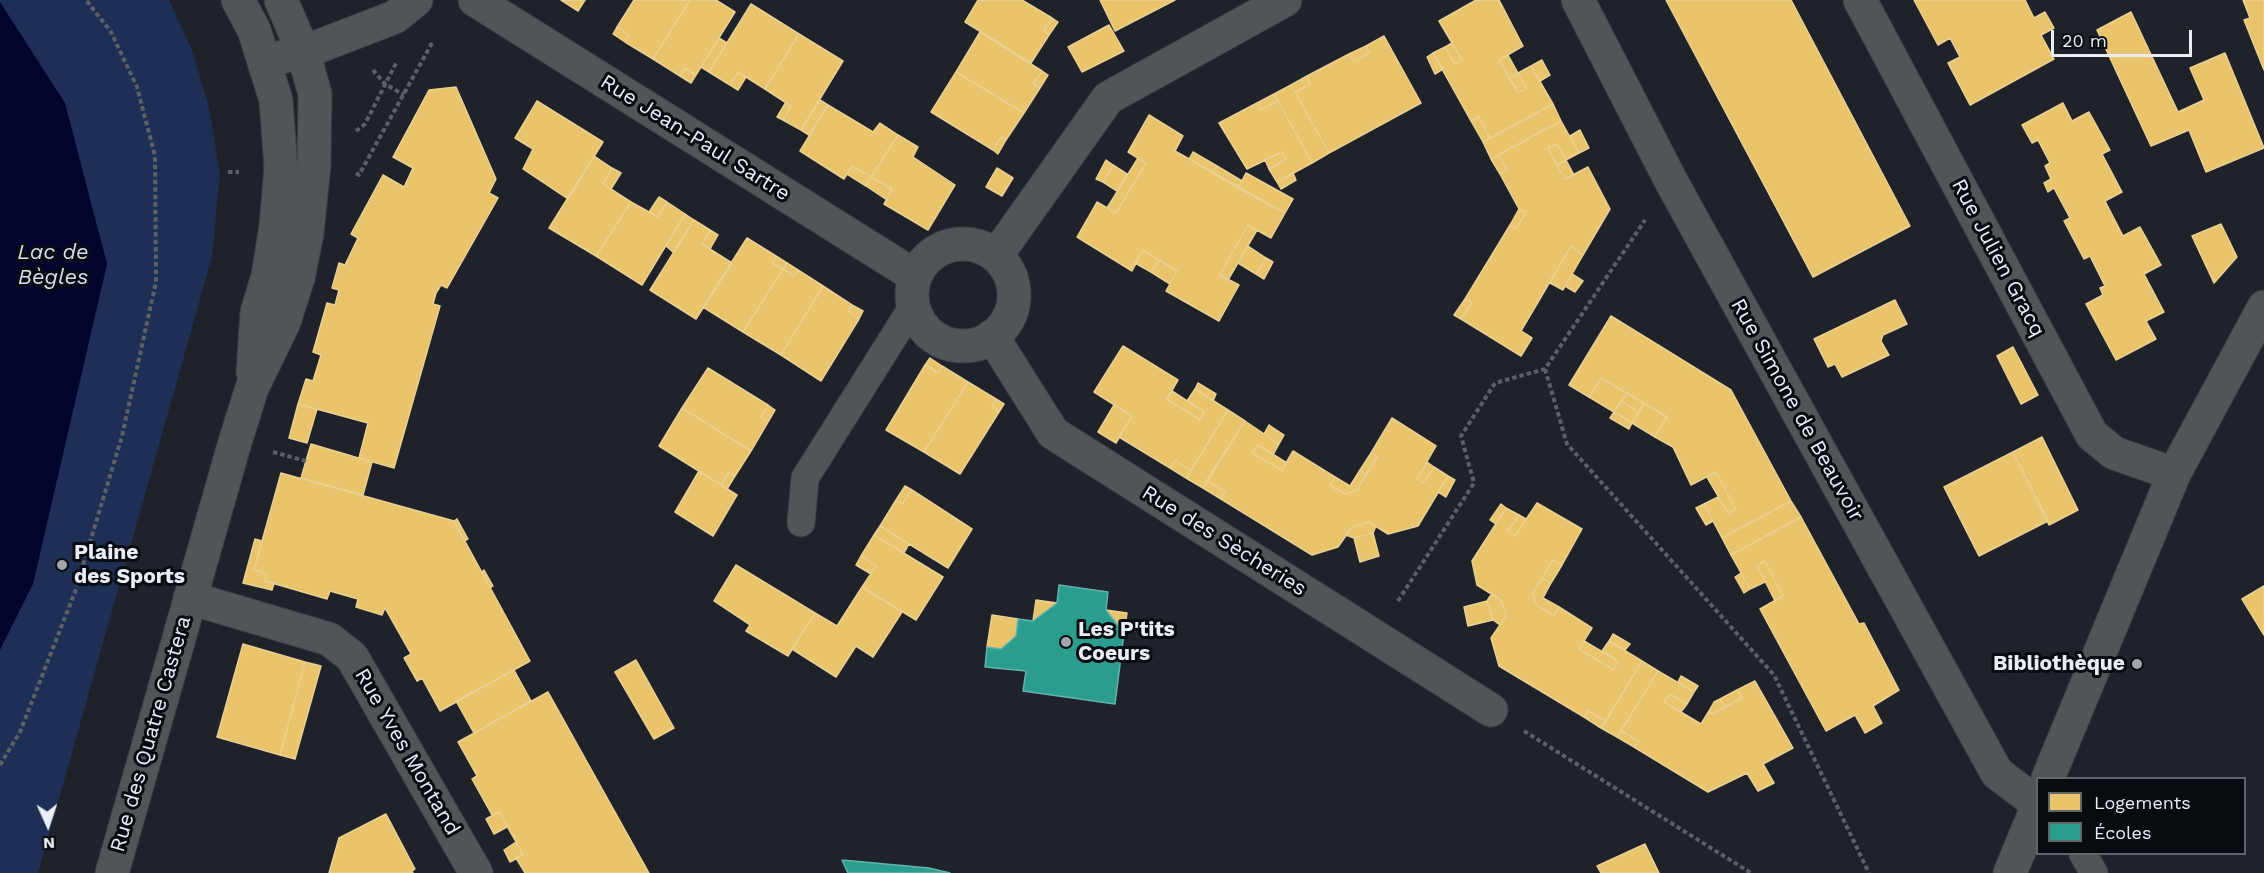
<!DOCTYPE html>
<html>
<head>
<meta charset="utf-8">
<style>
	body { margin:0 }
	#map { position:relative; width:2264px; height:873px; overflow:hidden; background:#1f2228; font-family:"Work Sans",sans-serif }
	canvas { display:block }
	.legend { position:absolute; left:2036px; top:777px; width:210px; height:78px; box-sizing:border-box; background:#080b0f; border:2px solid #62656b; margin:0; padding:8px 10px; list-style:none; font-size:18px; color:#e9edf5 }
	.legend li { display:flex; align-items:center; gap:12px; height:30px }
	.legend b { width:30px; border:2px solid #62656b }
	.north { position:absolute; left:18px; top:795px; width:60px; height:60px; -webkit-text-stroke:4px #080b0f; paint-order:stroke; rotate:177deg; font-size:16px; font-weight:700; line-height:24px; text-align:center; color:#e9edf5 }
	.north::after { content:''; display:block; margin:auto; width:21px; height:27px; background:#e9edf5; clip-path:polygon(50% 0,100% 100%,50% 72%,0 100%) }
	.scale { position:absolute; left:2051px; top:30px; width:141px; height:27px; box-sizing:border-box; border:3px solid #e9edf5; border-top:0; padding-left:8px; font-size:18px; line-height:21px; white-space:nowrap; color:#e9edf5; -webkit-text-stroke:4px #080b0f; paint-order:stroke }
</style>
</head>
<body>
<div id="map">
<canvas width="2264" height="873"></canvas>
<ul class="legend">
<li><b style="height:16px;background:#e9c46a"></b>Logements</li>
<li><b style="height:16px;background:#2a9d8f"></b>Écoles</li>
</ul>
<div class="north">N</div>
<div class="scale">20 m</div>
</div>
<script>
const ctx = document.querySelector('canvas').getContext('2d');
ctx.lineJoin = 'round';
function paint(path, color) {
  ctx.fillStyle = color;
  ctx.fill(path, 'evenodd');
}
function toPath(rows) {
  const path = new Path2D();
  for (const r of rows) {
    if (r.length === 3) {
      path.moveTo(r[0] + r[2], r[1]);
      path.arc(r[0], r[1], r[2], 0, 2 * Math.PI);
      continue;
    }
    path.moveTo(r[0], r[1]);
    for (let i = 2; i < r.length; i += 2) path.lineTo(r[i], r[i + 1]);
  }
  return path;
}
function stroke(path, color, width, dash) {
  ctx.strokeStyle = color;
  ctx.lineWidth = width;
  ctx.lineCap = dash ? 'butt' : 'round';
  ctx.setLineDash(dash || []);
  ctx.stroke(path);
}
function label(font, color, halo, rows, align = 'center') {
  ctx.font = font + ' "Work Sans",sans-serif';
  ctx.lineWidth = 6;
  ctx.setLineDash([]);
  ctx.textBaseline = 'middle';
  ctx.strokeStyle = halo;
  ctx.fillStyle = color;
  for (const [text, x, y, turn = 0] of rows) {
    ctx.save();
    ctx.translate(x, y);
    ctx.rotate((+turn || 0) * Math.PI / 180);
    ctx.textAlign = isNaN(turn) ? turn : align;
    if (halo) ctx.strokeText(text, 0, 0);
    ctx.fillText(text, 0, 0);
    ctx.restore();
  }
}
const green = toPath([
	[0,0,169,0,192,50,209,107,220,174,212,257,38,873,0,873]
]);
const water = toPath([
	[0,2,65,103,107,264,33,584,0,650]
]);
const homes = toPath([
	[561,0,585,0,578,11,561,0],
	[634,0,690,0,653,59,625,42,629,35,617,27,634,0],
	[690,0,716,0,735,12,696,75,685,68,680,76,653,59,690,0],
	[978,0,1022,0,1052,18,1044,30,1049,35,1031,63,965,22,978,0],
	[1100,0,1175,0,1115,31,1100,0],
	[1476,0,1499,0,1523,46,1499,60,1518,92,1526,89,1518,73,1531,66,1553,104,1490,138,1479,117,1471,121,1433,53,1445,47,1455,64,1462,60,1439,21,1476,0],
	[1666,0,1791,0,1910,226,1813,277,1666,0],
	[1914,0,2025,0,2034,18,2045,12,2054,28,2041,35,2054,59,1970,105,1948,63,1960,57,1950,38,1938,45,1914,0],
	[2243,0,2264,0,2264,70,2244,20,2250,18,2243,0],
	[751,4,799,34,765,89,738,72,730,85,709,72,751,4],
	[2131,12,2178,112,2204,100,2190,68,2225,53,2264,148,2206,172,2189,130,2151,146,2097,30,2131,12],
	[1052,18,1058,22,1049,35,1044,30,1052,18],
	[1109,25,1124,51,1082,72,1068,47,1109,25],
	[617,27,629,35,625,42,613,34,617,27],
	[980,32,1042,71,1033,84,1040,88,1024,113,956,72,980,32],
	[799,34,843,61,801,130,783,120,791,106,765,89,799,34],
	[1384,36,1421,103,1329,153,1295,92,1310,84,1307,76,1349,54,1354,61,1370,53,1366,46,1384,36],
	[719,38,727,43,709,72,701,67,719,38],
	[1452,43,1462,60,1455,64,1445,47,1452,43],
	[1366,46,1370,53,1354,61,1349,54,1366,46],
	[1433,53,1443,69,1435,74,1427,57,1433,53],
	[1508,55,1518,73,1509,78,1499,60,1508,55],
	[1542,60,1550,75,1540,81,1531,66,1542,60],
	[685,68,696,75,691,83,680,76,685,68],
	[1042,71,1048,75,1040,88,1033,84,1042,71],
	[738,72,746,77,738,90,730,85,738,72],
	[956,72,1024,113,1006,140,1001,137,993,150,931,112,956,72],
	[1518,73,1526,89,1518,92,1509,78,1518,73],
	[1307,76,1310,84,1295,92,1291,85,1307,76],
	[1291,85,1329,153,1312,163,1274,94,1291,85],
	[456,87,496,179,489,193,498,198,447,288,441,285,436,293,433,304,440,306,394,468,359,458,368,423,298,404,306,379,313,381,321,355,313,352,327,303,335,305,339,290,332,288,339,263,345,265,358,238,351,234,383,175,404,187,413,168,393,157,429,90,456,87],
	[1274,94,1278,101,1260,110,1257,103,1274,94],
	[820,100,828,105,809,135,801,130,820,100],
	[537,101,603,142,568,199,523,169,533,149,515,138,537,101],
	[1278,101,1312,163,1277,182,1269,169,1286,159,1282,152,1247,169,1219,123,1257,103,1260,110,1278,101],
	[786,102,791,106,783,120,777,117,786,102],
	[2063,103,2072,121,2089,112,2110,150,2102,154,2122,192,2105,201,2123,236,2140,227,2161,265,2144,274,2164,312,2146,321,2156,339,2116,360,2086,304,2103,295,2100,288,2105,286,2090,256,2084,259,2064,221,2070,218,2054,188,2048,192,2044,183,2051,179,2045,166,2050,163,2038,140,2032,143,2022,125,2063,103],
	[1553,104,1561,121,1491,159,1483,142,1553,104],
	[828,105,873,132,880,123,898,135,871,177,852,166,844,179,800,151,828,105],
	[1149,115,1183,136,1175,151,1285,213,1271,238,1248,225,1220,275,1239,285,1219,321,1166,291,1177,271,1143,250,1132,271,1077,237,1097,202,1116,213,1146,163,1128,152,1149,115],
	[1479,117,1490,138,1483,142,1471,121,1479,117],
	[1561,121,1579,153,1566,160,1557,144,1548,148,1565,179,1588,167,1610,209,1583,255,1571,246,1521,331,1532,338,1521,356,1461,319,1472,303,1465,299,1510,225,1516,229,1526,212,1519,209,1500,174,1507,170,1498,155,1561,121],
	[1580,130,1589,148,1579,153,1570,136,1580,130],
	[898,135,918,147,913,157,955,185,928,230,884,204,892,189,871,177,898,135],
	[1001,137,1006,140,998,154,993,150,1001,137],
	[1557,144,1566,160,1557,165,1548,148,1557,144],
	[1193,152,1217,166,1213,173,1189,159,1193,152],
	[1282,152,1286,159,1269,169,1265,160,1282,152],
	[1498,155,1507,170,1500,174,1491,159,1498,155],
	[594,156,612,168,603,184,631,202,596,256,549,228,594,156],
	[1138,158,1146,163,1116,213,1107,208,1138,158],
	[1106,160,1113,165,1103,182,1096,179,1106,160],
	[1566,160,1574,175,1565,179,1557,165,1566,160],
	[1113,165,1127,174,1117,191,1103,182,1113,165],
	[852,166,871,177,866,186,847,174,852,166],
	[1217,166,1242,181,1238,188,1213,173,1217,166],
	[612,168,621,173,611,189,603,184,612,168],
	[997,168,1013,178,1002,196,986,187,997,168],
	[1246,173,1293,199,1285,213,1238,188,1246,173],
	[1293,173,1296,180,1281,189,1277,182,1293,173],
	[871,177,892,189,887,200,866,186,871,177],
	[659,197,667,202,658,217,649,212,659,197],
	[631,202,658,217,667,202,685,214,642,285,596,256,631,202],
	[1519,209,1526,212,1516,229,1510,225,1519,209],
	[685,214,694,220,673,252,666,246,685,214],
	[694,220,710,230,702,244,732,263,696,319,650,290,694,220],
	[2221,224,2237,257,2214,283,2192,236,2221,224],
	[1248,225,1257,230,1228,280,1220,275,1248,225],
	[710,230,718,235,710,249,702,244,710,230],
	[747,238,776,256,772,263,783,269,743,332,703,307,747,238],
	[1248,246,1266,258,1256,274,1238,263,1248,246],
	[1571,246,1583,255,1563,290,1550,283,1571,246],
	[1143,250,1159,260,1151,272,1135,263,1143,250],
	[776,256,787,263,783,269,772,263,776,256],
	[1266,258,1273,262,1264,279,1256,274,1266,258],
	[1159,260,1177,271,1170,284,1151,272,1159,260],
	[787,263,798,270,794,276,783,269,787,263],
	[783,269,794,276,798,270,823,286,781,355,743,332,783,269],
	[1572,274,1583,281,1575,292,1565,286,1572,274],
	[823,286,852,305,848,311,859,319,821,381,781,355,823,286],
	[1465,299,1472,303,1461,319,1454,315,1465,299],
	[1895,300,1907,324,1883,335,1881,341,1889,355,1842,377,1835,364,1828,367,1814,339,1895,300],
	[852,305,863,311,859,319,848,311,852,305],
	[1611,316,1731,390,1791,501,1722,538,1704,504,1718,497,1728,513,1736,509,1716,472,1691,485,1673,447,1655,437,1667,417,1601,378,1589,397,1569,385,1611,316],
	[1123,346,1178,380,1167,399,1200,420,1204,412,1187,401,1195,389,1228,410,1191,471,1175,460,1170,468,1119,437,1132,416,1094,392,1123,346],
	[2013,347,2038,395,2021,404,1997,356,2013,347],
	[930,358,942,366,938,373,925,365,930,358],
	[925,365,938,373,942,366,968,382,924,452,886,430,925,365],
	[708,368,768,405,761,417,768,422,751,451,682,408,708,368],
	[1601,378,1627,393,1614,412,1589,397,1601,378],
	[968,382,996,399,992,406,999,412,960,474,924,452,968,382],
	[1198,383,1216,394,1213,401,1195,389,1198,383],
	[1172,391,1204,412,1200,420,1167,399,1172,391],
	[1627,393,1644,403,1639,413,1621,401,1627,393],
	[996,399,1004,404,999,412,992,406,996,399],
	[1621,401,1639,413,1632,423,1614,412,1621,401],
	[1644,403,1667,417,1655,437,1632,423,1644,403],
	[298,404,317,409,307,443,289,438,298,404],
	[768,405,775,410,768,422,761,417,768,405],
	[1114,405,1132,416,1116,443,1098,432,1114,405],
	[682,408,751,451,735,476,729,472,721,485,659,446,682,408],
	[1228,410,1245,421,1203,488,1186,478,1228,410],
	[1614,412,1632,423,1629,429,1610,418,1614,412],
	[1392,418,1436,446,1417,479,1423,483,1434,467,1448,476,1418,526,1388,534,1369,522,1352,527,1338,547,1312,555,1221,499,1225,492,1207,480,1245,421,1279,444,1273,455,1258,445,1252,453,1282,470,1293,451,1335,477,1330,486,1346,494,1357,490,1377,457,1371,453,1392,418],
	[1269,425,1284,435,1279,444,1264,434,1269,425],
	[2042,437,2078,510,2049,525,2013,452,2042,437],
	[311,444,372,462,363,495,301,478,311,444],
	[1258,445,1287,463,1282,470,1252,453,1258,445],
	[2013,452,2048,521,1979,556,1944,487,2013,452],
	[1371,453,1377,457,1366,474,1360,470,1371,453],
	[1175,460,1191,471,1186,478,1170,468,1175,460],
	[1427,462,1434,467,1423,483,1417,479,1427,462],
	[1360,470,1366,474,1357,490,1346,494,1330,486,1335,477,1350,486,1360,470],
	[699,471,737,495,713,536,675,512,699,471],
	[729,472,735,476,727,489,721,485,729,472],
	[1716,472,1736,509,1728,513,1707,477,1716,472],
	[281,473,454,521,530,661,440,711,422,678,417,681,404,658,411,654,385,608,382,615,356,607,358,599,330,591,327,599,265,581,266,573,254,570,281,473],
	[1448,476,1455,480,1446,497,1438,492,1448,476],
	[1207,480,1225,492,1221,499,1203,488,1207,480],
	[905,486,912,490,902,504,896,500,905,486],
	[912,490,972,529,948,568,880,526,896,500,902,504,912,490],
	[1791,501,1801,517,1731,555,1722,538,1791,501],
	[1537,503,1582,529,1562,565,1553,560,1542,578,1533,593,1536,605,1554,615,1559,607,1592,628,1579,649,1614,670,1618,661,1602,651,1609,641,1642,661,1606,721,1588,711,1584,717,1499,666,1491,638,1506,616,1501,600,1477,585,1472,561,1506,508,1519,515,1508,531,1515,536,1537,503],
	[1501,504,1506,508,1496,524,1490,520,1501,504],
	[1704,504,1713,521,1706,525,1696,508,1704,504],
	[1519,515,1526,519,1515,536,1508,531,1519,515],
	[1801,517,1859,624,1864,623,1899,690,1873,706,1882,723,1865,733,1855,715,1826,731,1760,609,1783,596,1765,561,1757,565,1765,582,1750,589,1731,555,1801,517],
	[457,519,468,539,464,541,454,521,457,519],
	[1369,522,1376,526,1373,533,1354,538,1346,535,1352,527,1369,522],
	[880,526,909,544,904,553,874,535,880,526],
	[1373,533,1379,556,1360,562,1354,538,1373,533],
	[874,535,943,577,916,620,862,587,876,566,861,556,874,535],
	[255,539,262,541,254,570,266,573,265,581,274,583,272,590,243,583,255,539],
	[861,556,876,566,871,574,856,565,861,556],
	[1553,560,1562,565,1551,583,1542,578,1553,560],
	[1765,561,1783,596,1775,601,1757,565,1765,561],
	[736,565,815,613,788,656,746,631,750,625,714,601,736,565],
	[484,570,493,586,490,588,482,572,484,570],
	[1741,573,1750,589,1744,593,1735,577,1741,573],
	[1542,578,1551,583,1543,598,1559,607,1554,615,1536,605,1533,593,1542,578],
	[2264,586,2264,635,2242,599,2264,586],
	[862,587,902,612,873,657,856,646,836,677,792,649,815,613,837,626,862,587],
	[1492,593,1501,600,1506,616,1500,625,1493,620,1487,601,1492,593],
	[1036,600,1057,603,1033,621,1036,600],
	[1487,601,1493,620,1468,626,1464,607,1487,601],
	[1106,610,1127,613,1124,633,1106,610],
	[992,615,1018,619,1016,636,1001,649,987,647,992,615],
	[1613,634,1630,644,1625,650,1609,641,1613,634],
	[1584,641,1618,661,1614,670,1579,649,1584,641],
	[243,644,305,662,280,755,217,737,243,644],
	[636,660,674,728,654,739,615,672,636,660],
	[1642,661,1658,671,1617,737,1601,728,1642,661],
	[305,662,321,666,295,759,280,755,305,662],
	[514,670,531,701,474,733,456,701,514,670],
	[1658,671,1694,692,1687,704,1670,694,1664,702,1701,724,1709,711,1712,714,1742,698,1737,690,1755,681,1793,748,1763,764,1774,783,1758,791,1747,773,1708,792,1634,747,1639,741,1621,731,1658,671],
	[1681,676,1698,686,1694,692,1678,682,1681,676],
	[1737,690,1742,698,1724,707,1720,699,1737,690],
	[548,692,649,873,525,873,516,858,523,855,516,842,499,812,492,815,472,779,477,776,458,742,548,692],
	[1670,694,1687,704,1681,712,1664,702,1670,694],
	[1720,699,1724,707,1712,714,1709,711,1714,702,1720,699],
	[1588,711,1606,721,1601,728,1584,717,1588,711],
	[1621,731,1639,741,1634,747,1617,737,1621,731],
	[499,812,507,827,494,834,486,819,499,812],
	[386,814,415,869,412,871,413,873,329,873,339,838,386,814],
	[516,842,523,855,510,862,504,850,516,842],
	[1645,844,1659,873,1601,873,1597,866,1645,844]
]);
const schools = toPath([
	[1059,585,1108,592,1106,610,1124,633,1115,704,1023,691,1026,671,985,667,987,647,1001,649,1016,636,1018,619,1033,621,1057,603,1059,585],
	[842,860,929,868,950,873,848,873,842,860]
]);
const path = toPath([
	[373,70,385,84,404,95],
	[356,131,365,124,397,61],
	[228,172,239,172],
	[356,173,359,175,432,43],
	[1545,369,1567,444,1774,675,1869,873],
	[273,452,306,461],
	[1398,601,1474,483,1461,436,1495,383,1545,369,1645,220],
	[1524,731,1751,873],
	[0,765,20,732,75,592,122,436,156,282,155,156,137,87,111,32,86,0]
]);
const service = toPath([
	[801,523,805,478,913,306],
	[2083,854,2094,873]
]);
const minor = toPath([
	[475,0,915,276],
	[1578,0,1671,181,1997,773,2038,804],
	[1860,0,2092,435,2114,453,2174,474],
	[265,62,317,47,395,17,416,0],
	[963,295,51],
	[996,256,1108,98,1285,0],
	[992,336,1053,433,1491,710],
	[190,598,329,639,352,657,476,873]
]);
const tertiary = toPath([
	[238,0,254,30,276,100,281,168,276,226,268,276,257,312,253,372],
	[2048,778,2174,474,2264,307],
	[112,873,235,442,252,388,284,322,298,278,307,233,314,165,315,94,303,51,281,0],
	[2010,873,2038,805]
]);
const markers = [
	[62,565,6,"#a2a6ad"],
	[1066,642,6,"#a2a6ad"],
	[2137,664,6,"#a2a6ad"]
];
const streetNames = [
	["Rue Jean-Paul Sartre",695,138,32],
	["Rue Julien Gracq",1998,258,62],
	["Rue Simone de Beauvoir",1797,410,61],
	["Rue des Sècheries",1224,541,32],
	["Rue des Quatre Castera",151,734,-74],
	["Rue Yves Montand",407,752,60]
];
const poiNames = [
	["Plaine",74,553],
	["des Sports",74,577],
	["Les P'tits",1078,630],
	["Coeurs",1078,654],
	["Bibliothèque",2125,664,"right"]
];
const waterNames = [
	["Lac de",53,253],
	["Bègles",53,278]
];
paint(green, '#1d2f54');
paint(water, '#03042d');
paint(homes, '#e9c46a');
stroke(homes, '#e9d094', 1.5);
paint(schools, '#2a9d8f');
stroke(schools, '#63b5ae', 1.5);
stroke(service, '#3a3d41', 29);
stroke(minor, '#3a3d41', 35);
stroke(tertiary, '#3a3d41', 35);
stroke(path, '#5d5f64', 4, [4.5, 3]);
stroke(service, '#515458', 27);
stroke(minor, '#515458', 33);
stroke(tertiary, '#515458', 33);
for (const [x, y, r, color] of markers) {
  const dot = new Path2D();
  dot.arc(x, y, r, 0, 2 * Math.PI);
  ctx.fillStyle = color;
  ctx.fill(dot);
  stroke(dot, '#080b0f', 2);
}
label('21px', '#e9edf5', '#080b0f', streetNames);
label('bold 21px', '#e9edf5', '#080b0f', poiNames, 'left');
label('italic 22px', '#d6dff0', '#080b0f', waterNames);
</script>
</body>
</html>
